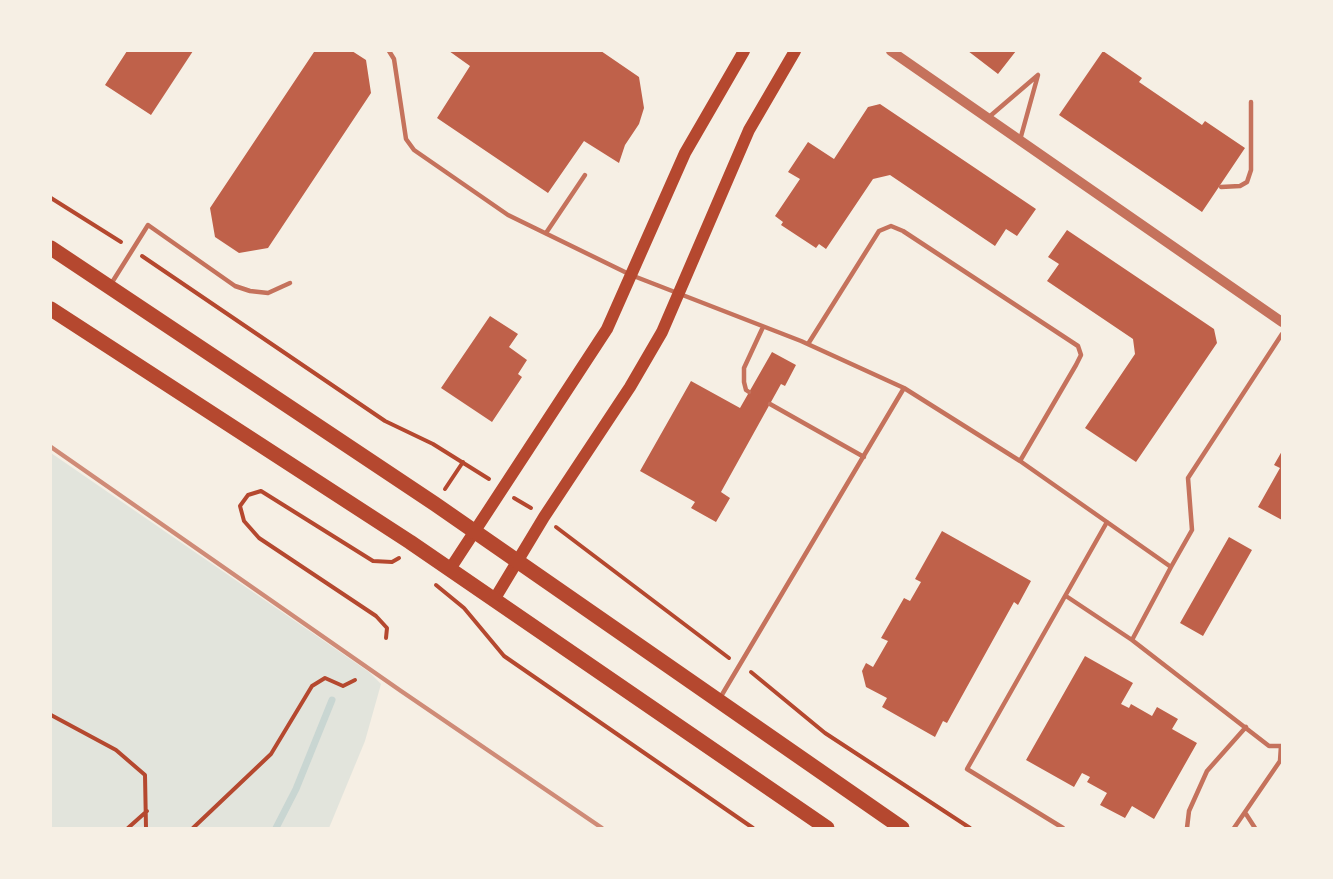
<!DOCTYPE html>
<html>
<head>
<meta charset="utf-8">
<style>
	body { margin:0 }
	#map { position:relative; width:1333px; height:879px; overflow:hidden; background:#f6efe4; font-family:"Alegreya Sans",sans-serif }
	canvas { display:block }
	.frame { position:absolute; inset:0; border:52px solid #f6efe4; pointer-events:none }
</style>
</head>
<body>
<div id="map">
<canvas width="1333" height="879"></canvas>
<div class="frame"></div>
</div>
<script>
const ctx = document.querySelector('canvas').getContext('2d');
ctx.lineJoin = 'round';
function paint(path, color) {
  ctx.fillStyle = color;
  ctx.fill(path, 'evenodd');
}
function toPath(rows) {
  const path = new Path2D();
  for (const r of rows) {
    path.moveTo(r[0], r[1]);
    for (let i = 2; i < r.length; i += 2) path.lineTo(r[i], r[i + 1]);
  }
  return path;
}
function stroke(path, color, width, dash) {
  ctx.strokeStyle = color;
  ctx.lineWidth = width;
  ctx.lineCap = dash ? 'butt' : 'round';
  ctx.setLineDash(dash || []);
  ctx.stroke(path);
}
const green = toPath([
	[51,453,369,672,381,684,365,741,329,828,51,828]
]);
const stream = toPath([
	[276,828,296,789,332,700]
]);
const building = toPath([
	[127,51,193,51,151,115,105,85],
	[352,51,366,60,371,93,268,248,239,253,215,237,210,208,314,52],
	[449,51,601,51,639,77,644,108,639,124,625,145,619,163,584,141,548,193,437,118,470,66],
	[968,51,1016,51,998,74],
	[1103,51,1142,78,1139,82,1202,125,1205,121,1245,148,1202,212,1059,115],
	[880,104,1036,209,1017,236,1006,229,995,246,890,175,873,179,826,249,819,244,816,248,781,225,783,222,775,216,800,179,788,172,808,142,834,159,868,107],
	[1067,230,1214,329,1217,343,1136,462,1085,428,1135,354,1133,339,1047,281,1059,264,1048,257],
	[490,316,518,334,509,347,527,360,518,374,522,377,492,422,441,388],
	[772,352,796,365,785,386,781,384,721,492,730,498,716,522,691,508,695,502,640,471,691,381,740,408],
	[1282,451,1282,520,1258,507,1280,468,1274,465],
	[942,531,1031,581,1018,605,1014,602,947,723,943,721,935,737,882,707,887,698,866,687,862,671,866,663,873,667,888,641,881,638,904,598,910,601,921,582,915,579],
	[1229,537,1252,550,1203,636,1180,623],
	[1085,656,1133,683,1121,704,1129,708,1131,704,1152,716,1157,707,1178,719,1172,729,1197,743,1154,819,1132,806,1125,818,1100,805,1107,793,1087,782,1090,777,1082,773,1074,787,1026,760]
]);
const path = toPath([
	[51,198,121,242],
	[142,256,385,421,433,444,489,479],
	[445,489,463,462],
	[514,498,531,508],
	[556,527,729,658],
	[436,585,464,608,504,656,753,828],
	[386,638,387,628,376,616,259,538,244,521,240,506,248,495,261,491,373,561,392,562,399,558],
	[751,672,825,733,970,828],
	[51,715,116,750,145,775,146,828],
	[128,828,147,811],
	[193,828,271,754,312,686,325,678,343,686,355,680]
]);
const service = toPath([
	[389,51,394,59,406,139,414,150,508,215,631,275,801,341,904,388,1020,461,1171,567,1192,530,1188,478,1282,334],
	[989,117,1038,75,1020,140],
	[1221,187,1240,186,1247,182,1251,170,1251,102],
	[546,233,585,175],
	[111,284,148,225,235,286,250,291,268,293,290,283],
	[808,344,879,231,891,226,903,231,1078,346,1081,355,1076,365,1020,461],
	[749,392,746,390,744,382,744,368,763,327],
	[770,404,864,457],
	[1066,596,1132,640,1269,746,1282,746],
	[1132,640,1171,567],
	[720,698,904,388],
	[1246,814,1255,828],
	[1063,828,967,769,1107,522],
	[1187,828,1189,811,1207,771,1246,727],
	[1234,828,1280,761,1281,746]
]);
const tertiary = toPath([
	[891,51,1282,322]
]);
const secondary = toPath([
	[450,569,607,329,685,153,744,51],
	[494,600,544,517,630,387,662,332,749,130,795,51]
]);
const primary = toPath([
	[51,248,435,504,902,828],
	[51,309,410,542,827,828]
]);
const rail = toPath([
	[51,447,401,691,602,828]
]);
paint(green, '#e2e4dc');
stroke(stream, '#c9d6d2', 7);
paint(building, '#bf614a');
stroke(path, '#b5482f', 4);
stroke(service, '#c5725c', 4.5);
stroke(tertiary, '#c5725c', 10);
stroke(secondary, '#b5482f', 12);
stroke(primary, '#b5482f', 15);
stroke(rail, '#cf8b77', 4.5);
</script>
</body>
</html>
